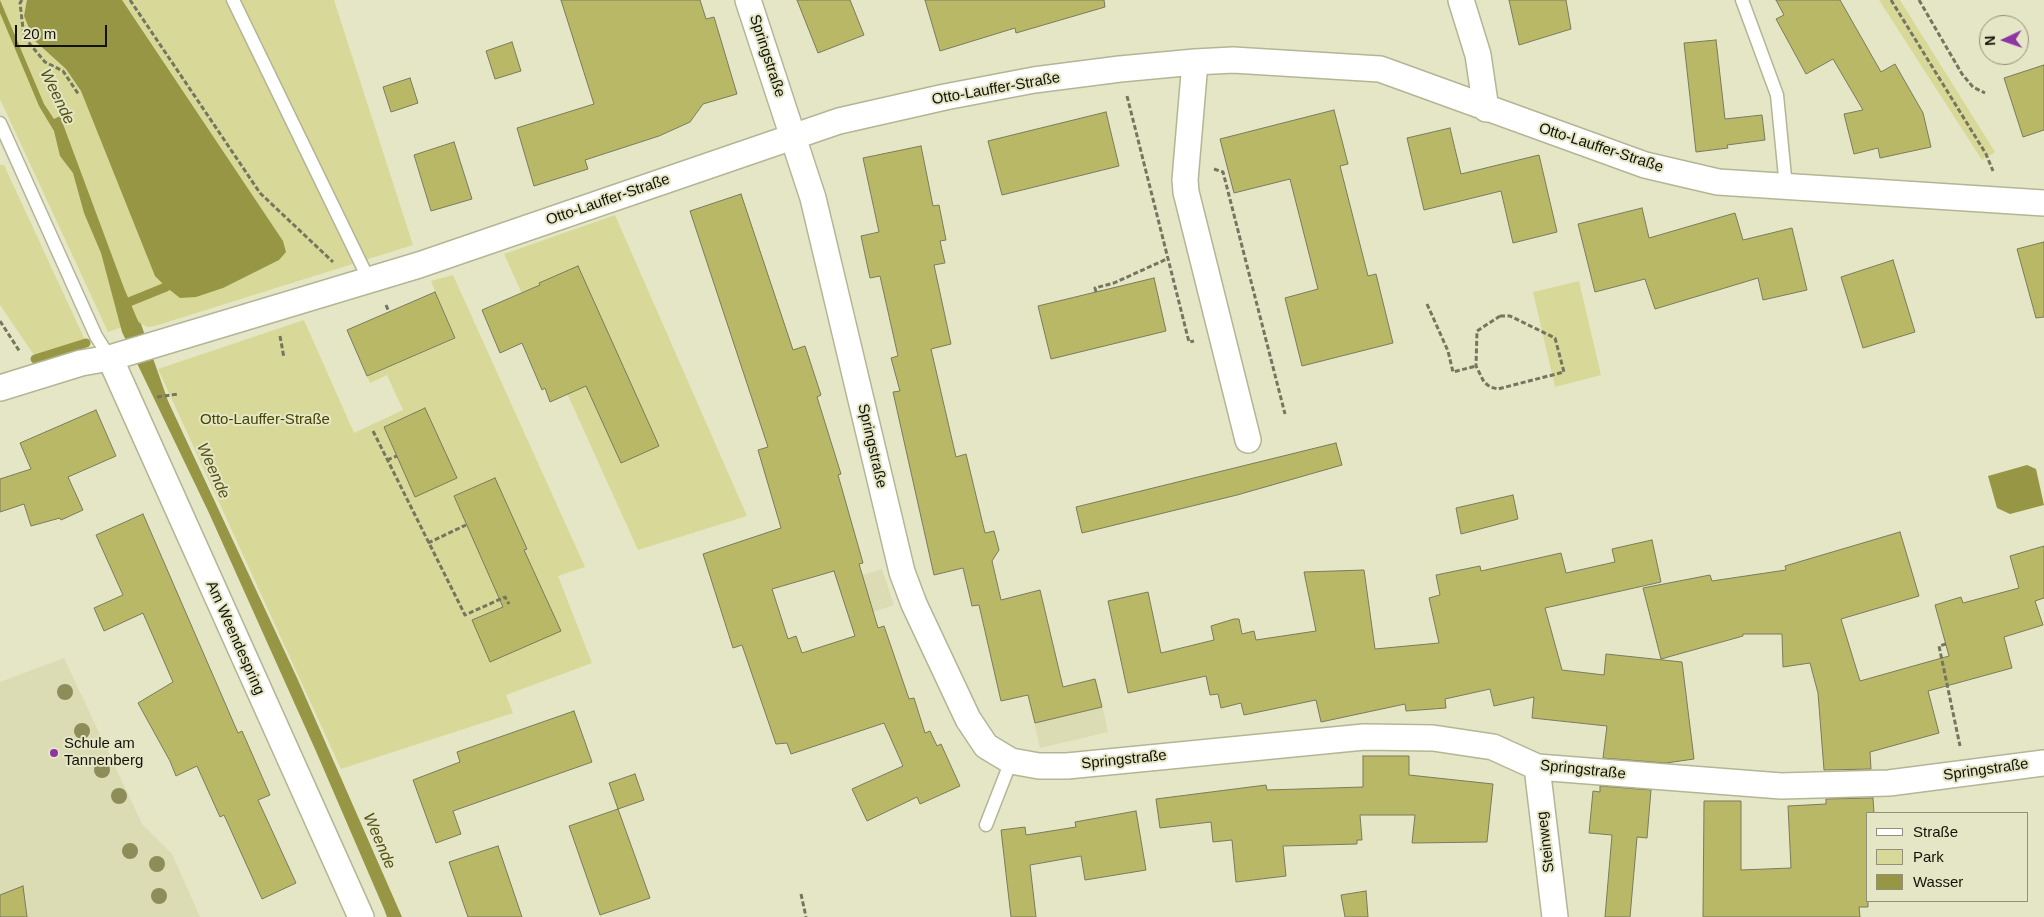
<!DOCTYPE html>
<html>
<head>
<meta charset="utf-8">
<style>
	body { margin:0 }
	#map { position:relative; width:2044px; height:917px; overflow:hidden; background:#e5e6c5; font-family:Arial,sans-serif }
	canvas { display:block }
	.legend { position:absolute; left:1866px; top:812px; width:162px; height:90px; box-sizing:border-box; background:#e5e6c5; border:1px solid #919179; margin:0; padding:6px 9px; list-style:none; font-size:15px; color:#121207 }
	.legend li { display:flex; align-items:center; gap:10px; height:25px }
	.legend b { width:25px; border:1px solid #919179 }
	.north { position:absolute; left:1979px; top:15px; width:50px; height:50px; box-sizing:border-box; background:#e5e6c5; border:1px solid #919179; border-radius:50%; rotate:267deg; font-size:14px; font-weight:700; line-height:20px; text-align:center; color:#121207 }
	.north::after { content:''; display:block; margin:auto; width:18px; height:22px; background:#8d35a2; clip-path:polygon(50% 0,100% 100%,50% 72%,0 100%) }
	.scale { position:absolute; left:15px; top:25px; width:92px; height:22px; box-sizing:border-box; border:2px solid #121207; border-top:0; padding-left:6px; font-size:15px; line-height:18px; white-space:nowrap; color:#121207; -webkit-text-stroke:4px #e5e6c5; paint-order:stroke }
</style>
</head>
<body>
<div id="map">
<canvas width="2044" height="917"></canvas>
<ul class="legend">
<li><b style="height:6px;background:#fff"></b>Straße</li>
<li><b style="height:14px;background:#d8d998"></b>Park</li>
<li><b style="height:14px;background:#969644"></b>Wasser</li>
</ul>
<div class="north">N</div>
<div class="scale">20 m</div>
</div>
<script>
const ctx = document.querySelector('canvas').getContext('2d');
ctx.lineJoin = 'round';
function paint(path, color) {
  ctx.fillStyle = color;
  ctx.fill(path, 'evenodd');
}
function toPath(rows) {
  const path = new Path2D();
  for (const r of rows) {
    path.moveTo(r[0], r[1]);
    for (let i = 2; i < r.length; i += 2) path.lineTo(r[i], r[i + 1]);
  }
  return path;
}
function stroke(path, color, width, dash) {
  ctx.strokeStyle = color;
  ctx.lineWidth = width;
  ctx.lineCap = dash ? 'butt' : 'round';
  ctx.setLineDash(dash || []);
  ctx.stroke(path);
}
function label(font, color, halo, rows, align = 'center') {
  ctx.font = font + ' Arial,sans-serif';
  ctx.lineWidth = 4;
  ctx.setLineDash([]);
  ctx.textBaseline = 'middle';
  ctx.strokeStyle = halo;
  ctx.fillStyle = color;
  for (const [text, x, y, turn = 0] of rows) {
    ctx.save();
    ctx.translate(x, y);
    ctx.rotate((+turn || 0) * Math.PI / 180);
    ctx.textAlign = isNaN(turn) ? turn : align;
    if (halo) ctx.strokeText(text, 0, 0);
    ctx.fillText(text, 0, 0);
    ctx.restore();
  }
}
const built = toPath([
	[882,569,894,605,850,620,838,583],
	[64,658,142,824,172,854,200,917,0,917,0,682],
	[1096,679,1108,732,1040,748,1028,695]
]);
const green = toPath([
	[0,0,334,0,413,245,155,326,148,327,137,322,108,332,0,99],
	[1879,0,1900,0,1995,152,1982,160],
	[0,165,4,165,85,340,34,355,0,305],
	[615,215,747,516,638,550,504,254],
	[453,275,585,567,558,576,592,663,506,695,513,713,341,769,158,369,304,320,354,433,403,410,387,375,370,383,367,376,455,339,431,281],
	[1579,281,1601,375,1555,387,1533,292]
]);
const water = toPath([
	[0,0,44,104,54,119,60,116,124,288,138,321,141,324,168,401,298,680,402,917,387,917,384,909,315,749,209,513,122,332,101,253,84,213,73,173,60,156,54,131,39,106,0,13],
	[27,0,122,0,283,241,286,252,279,260,223,288,196,297,180,298,166,287,155,276,81,91,66,69,34,40,24,16],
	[2027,465,2036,469,2044,505,2010,514,1997,508,1988,476]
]);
const stream = toPath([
	[124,304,166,287,173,280],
	[35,359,86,343]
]);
const building = toPath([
	[561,0,700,0,706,19,714,17,737,94,703,104,690,122,659,136,585,160,588,169,534,186,517,128,594,104,561,0],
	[797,0,850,0,864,35,818,53,797,0],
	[925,0,1104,0,1105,7,1016,33,1015,28,940,51,925,0],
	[1509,0,1566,0,1571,29,1519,45,1509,0],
	[1776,0,1840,0,1881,72,1895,64,1923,113,1931,147,1880,158,1878,148,1854,154,1844,114,1863,110,1833,59,1806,74,1776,19,1784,15,1776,0],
	[1716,40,1725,119,1762,115,1765,140,1727,145,1728,148,1696,152,1684,43,1716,40],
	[512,42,521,71,495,79,486,51,512,42],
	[2044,65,2044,130,2023,137,2004,78,2044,65],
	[410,78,418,103,391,112,383,87,410,78],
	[1334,110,1348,164,1340,166,1368,276,1376,274,1393,343,1302,366,1285,298,1318,289,1290,179,1234,193,1220,139,1334,110],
	[1106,112,1119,166,1002,195,988,141,1106,112],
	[1450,128,1461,174,1539,155,1557,232,1513,243,1501,191,1424,210,1407,138,1450,128],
	[454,142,472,199,431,211,414,155,454,142],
	[921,146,933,206,939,205,946,240,940,241,945,263,934,265,951,344,931,349,956,457,966,454,985,533,994,531,999,550,992,561,1001,600,1040,590,1063,687,1095,679,1102,707,1035,723,1028,695,1001,701,979,605,972,606,963,568,934,575,893,392,900,391,891,358,898,356,880,276,870,278,861,236,879,232,863,158,921,146],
	[741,194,793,350,805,346,821,395,817,397,841,474,838,475,863,563,859,564,878,628,884,626,909,699,914,698,925,733,930,731,937,746,941,744,960,786,920,804,917,797,867,821,852,789,903,766,884,723,791,754,787,743,776,744,742,645,733,648,703,554,781,528,758,450,768,447,690,211,741,194],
	[834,571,855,636,802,653,796,636,788,639,772,589,834,571],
	[1642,208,1649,238,1735,213,1743,240,1792,228,1807,290,1763,300,1758,278,1655,309,1645,279,1595,292,1578,224,1642,208],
	[2044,242,2044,317,2036,318,2017,249,2044,242],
	[1893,260,1915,332,1863,348,1841,277,1893,260],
	[578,266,659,446,621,463,586,386,550,402,545,388,542,390,522,343,500,353,482,310,540,285,539,283,578,266],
	[1154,278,1166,331,1051,359,1038,306,1154,278],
	[435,292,455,338,367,376,347,330,435,292],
	[425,408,457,478,415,497,384,427,425,408],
	[96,410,116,456,68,477,83,510,61,520,60,518,31,526,24,504,0,512,0,479,31,469,20,443,96,410],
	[1336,443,1342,465,1237,495,1082,533,1076,507,1336,443],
	[495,478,527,549,524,550,561,631,490,662,472,620,503,607,454,496,495,478],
	[1513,495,1518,519,1461,534,1456,508,1513,495],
	[143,514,238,733,242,731,270,795,258,800,296,883,262,899,224,815,220,817,197,766,176,776,170,761,138,703,173,682,143,613,104,631,94,608,123,595,96,535,143,514],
	[1900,532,1919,596,1841,619,1860,681,1949,656,1935,605,1961,597,1963,603,2019,588,2010,556,2044,546,2044,598,2035,601,2043,625,2004,637,2012,668,1928,691,1939,733,1870,752,1871,769,1824,770,1818,693,1810,663,1783,667,1782,634,1743,634,1743,636,1661,659,1643,588,1710,575,1712,581,1786,570,1785,566,1900,532],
	[1652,540,1661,582,1545,608,1562,670,1604,675,1606,654,1682,662,1694,759,1666,763,1603,758,1607,726,1532,718,1534,697,1494,706,1490,689,1445,699,1446,708,1406,711,1405,704,1321,722,1316,700,1244,715,1241,703,1221,708,1218,694,1210,695,1206,676,1128,693,1108,601,1148,592,1161,653,1214,640,1211,626,1234,619,1239,619,1242,634,1254,631,1256,640,1316,631,1304,572,1364,570,1375,649,1439,643,1429,598,1440,595,1436,575,1480,566,1481,571,1561,553,1566,573,1615,562,1612,549,1652,540],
	[574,711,592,762,453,811,461,834,436,843,413,780,460,762,457,752,574,711],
	[1363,756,1409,756,1409,775,1493,784,1487,842,1412,843,1415,815,1360,815,1362,840,1357,840,1357,844,1283,846,1286,876,1236,882,1232,840,1213,842,1211,822,1160,828,1156,799,1266,785,1267,790,1363,787,1363,756],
	[635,774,644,800,618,809,609,783,635,774],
	[1600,786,1651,790,1647,838,1637,837,1630,917,1605,917,1612,835,1589,833,1593,791,1600,792,1600,786],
	[1873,798,1874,813,1868,813,1868,907,1859,907,1860,917,1703,917,1704,801,1741,801,1741,870,1791,868,1788,806,1826,804,1826,799,1873,798],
	[618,809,650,898,600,915,569,826,618,809],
	[1136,811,1146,870,1085,880,1081,856,1030,865,1036,917,1011,917,1001,830,1025,827,1026,835,1076,827,1075,822,1136,811],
	[498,846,522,917,468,917,449,862,498,846],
	[23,886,27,917,0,917,0,895,23,886],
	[1366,891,1368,917,1345,917,1341,895,1366,891]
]);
const path = toPath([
	[22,0,20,3,24,37,45,62,63,71,79,95],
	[130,0,260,193,333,262],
	[1891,0,1986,154,1993,171],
	[1919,0,1962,74,1973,87,1985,93],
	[1127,96,1189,342,1194,341],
	[1214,169,1223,172,1285,414],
	[1096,292,1095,288,1114,283,1169,258],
	[1427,304,1448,351,1453,372,1476,366],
	[386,305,389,312],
	[1500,316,1510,316,1555,338,1564,372,1498,389,1490,387,1484,382,1476,366,1477,331,1500,316],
	[0,321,20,352],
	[280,336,284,358],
	[157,397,178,394],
	[373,431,465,615,505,597,509,604],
	[387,460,397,456],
	[428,543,466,525],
	[1946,644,1939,646,1960,746],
	[801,894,806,917]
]);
const service = toPath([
	[233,0,369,280],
	[1742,0,1777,95,1786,187],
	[0,123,96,336,110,358],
	[986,825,1011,761]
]);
const minor = toPath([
	[748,0,813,198,902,572,914,604,968,719,986,746,1011,761,1039,766,1067,766,1364,737,1433,738,1493,747,1537,767,1781,786,1889,783,2044,763],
	[1461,0,1478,55,1486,109],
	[1195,62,1185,180,1186,192,1248,440],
	[110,358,361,917],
	[0,388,81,363,110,358,419,265,839,121,945,97,1034,80,1120,69,1195,62,1233,60,1380,69,1645,165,1718,182,2044,203],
	[1537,767,1555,917]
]);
const trees = [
	[65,692],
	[82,731],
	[102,770],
	[119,796],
	[130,851],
	[157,864],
	[159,896]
];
const markers = [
	[54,753,5,"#8d35a2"]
];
const streetNames = [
	["Springstraße",767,56,72],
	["Otto-Lauffer-Straße",996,89,-10],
	["Otto-Lauffer-Straße",1601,148,18],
	["Otto-Lauffer-Straße",608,200,-19],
	["Springstraße",872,446,77],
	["Am Weendespring",235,638,66],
	["Springstraße",1124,760,-6],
	["Springstraße",1583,770,6],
	["Springstraße",1986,770,-8],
	["Steinweg",1546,842,-97]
];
const parkNames = [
	["Otto-Lauffer-Straße",265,420]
];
const poiNames = [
	["Schule am",64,744],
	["Tannenberg",64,761]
];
const waterNames = [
	["Weende",57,97,64],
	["Weende",213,471,66],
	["Weende",379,841,67]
];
paint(built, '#dbdcb3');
paint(green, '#d8d998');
paint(water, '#969644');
stroke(stream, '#969644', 9);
paint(building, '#b8b866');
stroke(building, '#7a7b5d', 1);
stroke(service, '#b4b595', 15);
stroke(minor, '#b4b595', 28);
stroke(path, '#757560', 3, [5, 2.5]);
stroke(service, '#fff', 12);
stroke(minor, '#fff', 25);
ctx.fillStyle = '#8d8d59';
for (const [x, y] of trees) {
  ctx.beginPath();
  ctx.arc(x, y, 8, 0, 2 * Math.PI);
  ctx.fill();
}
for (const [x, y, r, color] of markers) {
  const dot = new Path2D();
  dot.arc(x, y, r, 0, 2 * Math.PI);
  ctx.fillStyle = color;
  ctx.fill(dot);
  stroke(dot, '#e5e6c5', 2);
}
label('15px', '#121207', '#e5e6c5', streetNames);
label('15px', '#454401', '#e5e6c5', parkNames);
label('15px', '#121207', '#e5e6c5', poiNames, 'left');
label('italic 16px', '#535215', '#e5e6c5', waterNames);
</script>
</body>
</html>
